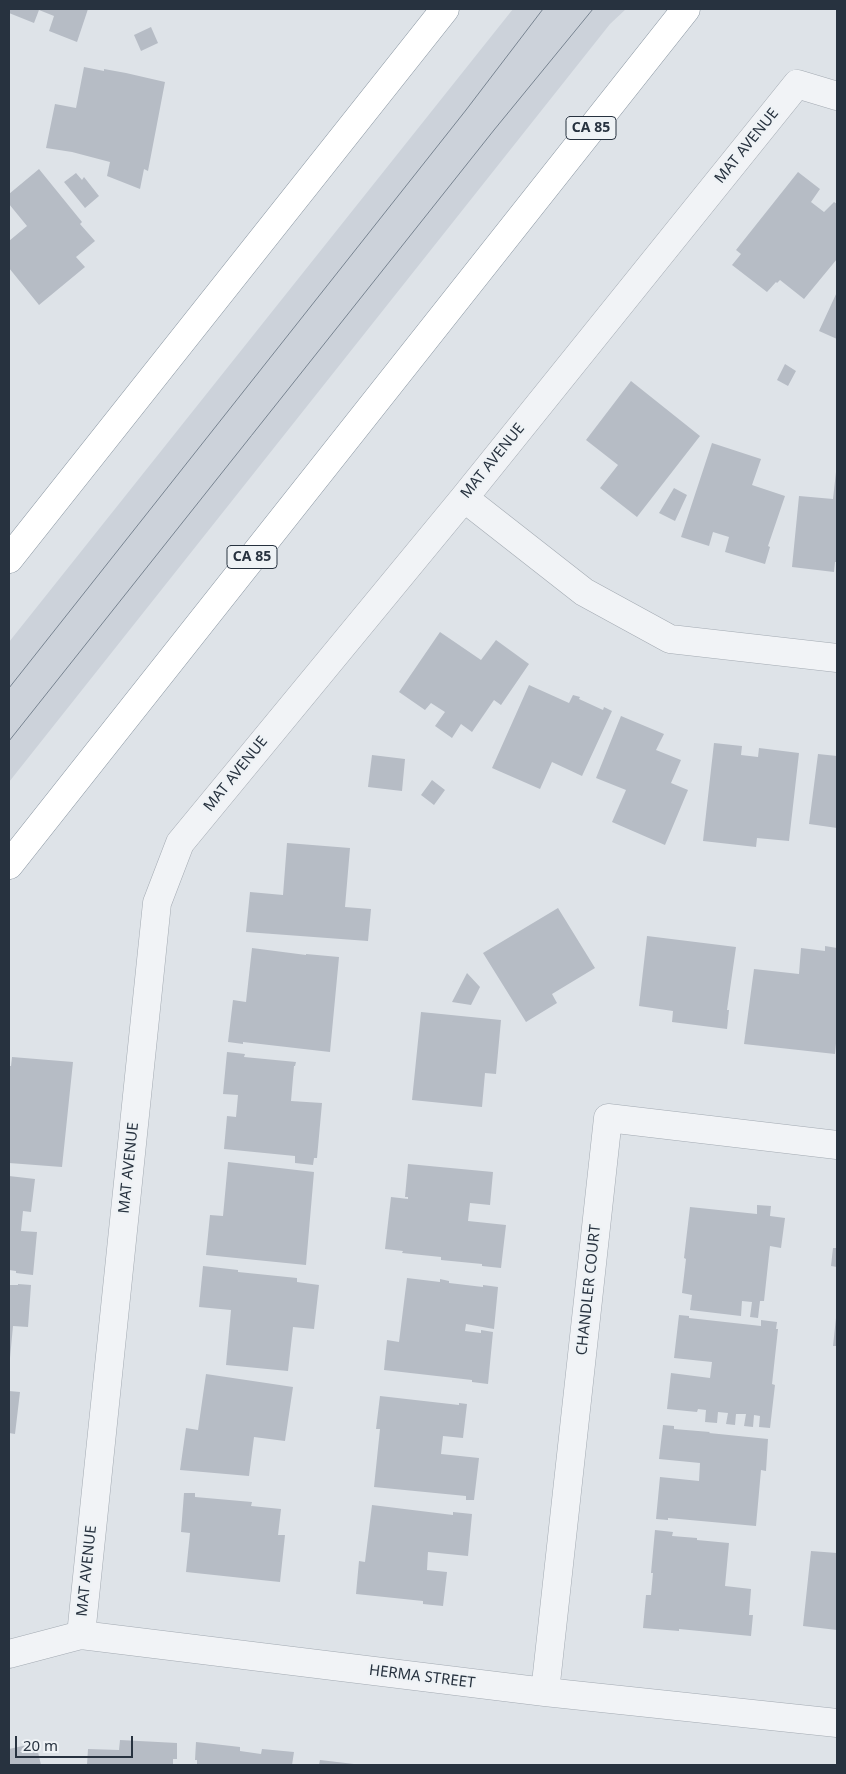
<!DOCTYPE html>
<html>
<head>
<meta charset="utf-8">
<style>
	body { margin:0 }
	#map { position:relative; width:846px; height:1774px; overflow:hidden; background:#dee3e8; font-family:"Noto Sans",sans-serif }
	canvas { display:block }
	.frame { position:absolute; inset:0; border:10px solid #27323f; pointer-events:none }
	.scale { position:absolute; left:15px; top:1736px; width:118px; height:22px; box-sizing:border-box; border:2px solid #27323f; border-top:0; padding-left:6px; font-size:15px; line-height:18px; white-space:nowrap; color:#27323f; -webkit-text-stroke:4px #eef2f5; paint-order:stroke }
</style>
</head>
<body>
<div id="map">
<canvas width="846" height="1774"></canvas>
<div class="frame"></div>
<div class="scale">20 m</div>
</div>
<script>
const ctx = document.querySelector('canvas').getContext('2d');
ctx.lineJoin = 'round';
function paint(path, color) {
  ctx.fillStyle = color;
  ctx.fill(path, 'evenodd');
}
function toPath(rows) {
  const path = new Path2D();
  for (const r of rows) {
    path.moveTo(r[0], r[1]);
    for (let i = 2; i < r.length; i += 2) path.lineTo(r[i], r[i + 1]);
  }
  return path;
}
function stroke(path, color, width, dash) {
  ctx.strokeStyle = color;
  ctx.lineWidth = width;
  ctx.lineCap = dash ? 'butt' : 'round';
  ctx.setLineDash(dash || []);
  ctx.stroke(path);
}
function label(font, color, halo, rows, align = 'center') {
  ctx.font = font + ' "Noto Sans",sans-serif';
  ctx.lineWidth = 4.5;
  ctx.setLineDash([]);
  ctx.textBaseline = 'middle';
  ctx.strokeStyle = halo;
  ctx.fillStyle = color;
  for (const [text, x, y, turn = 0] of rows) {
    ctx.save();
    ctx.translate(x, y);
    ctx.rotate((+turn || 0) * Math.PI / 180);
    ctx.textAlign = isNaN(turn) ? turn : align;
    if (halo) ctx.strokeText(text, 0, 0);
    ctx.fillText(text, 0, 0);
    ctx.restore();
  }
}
const built = toPath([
	[513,9,626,9,610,24,9,782,9,642]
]);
const building = toPath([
	[9,9,88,9,77,42,49,31,54,16,39,10,34,23,9,13],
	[151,27,158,43,141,51,134,35],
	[84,67,104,71,104,69,126,73,165,82,148,171,144,169,140,189,107,176,110,162,72,152,46,148,55,104,76,108],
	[39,169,82,222,80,224,95,241,76,257,85,267,39,305,9,268,9,241,27,226,9,204,9,194],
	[798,172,820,189,811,202,824,212,834,202,837,204,837,259,804,299,780,280,777,283,776,282,767,292,732,265,741,254,736,250],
	[76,173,82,180,84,177,99,196,85,208,64,182],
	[837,292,837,339,819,331],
	[785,364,796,371,788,386,777,380],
	[631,381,700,436,637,517,600,488,618,465,586,440],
	[712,443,761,459,752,485,785,496,768,546,770,547,765,564,725,552,729,537,713,532,709,546,681,537],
	[836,472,837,472,837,562,835,562,834,572,792,567,799,496,833,499],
	[674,488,687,495,675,521,659,513],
	[440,632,481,660,496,640,529,664,501,705,494,700,472,732,461,724,452,738,435,726,445,712,431,703,425,710,399,692],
	[529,685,569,703,573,695,580,697,579,699,603,710,604,707,612,711,582,776,552,762,540,789,492,768],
	[621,716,664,734,656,750,681,760,671,783,688,790,665,845,612,822,626,790,596,778],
	[714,743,742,746,741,755,758,757,759,748,799,753,789,841,757,838,756,847,703,841],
	[818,754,837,756,837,828,809,824],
	[372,755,405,759,402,791,368,787],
	[432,780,445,790,434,805,421,795],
	[287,843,350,848,345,907,371,909,368,941,246,932,250,892,283,895],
	[558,908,595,968,552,994,557,1003,526,1022,483,953],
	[647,936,736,947,727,1010,729,1010,727,1029,672,1022,673,1011,639,1006],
	[825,946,837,948,837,1033,835,1054,744,1044,754,969,799,974,801,948,825,951],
	[252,948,306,955,306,954,339,957,330,1052,243,1042,243,1044,228,1042,233,1000,246,1002],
	[467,973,480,987,471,1005,452,1002],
	[421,1012,501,1020,496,1074,485,1073,482,1107,412,1100],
	[227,1052,245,1054,244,1057,296,1062,295,1066,294,1066,291,1101,322,1103,317,1158,314,1158,313,1165,295,1163,295,1156,224,1149,227,1116,236,1117,238,1095,223,1094],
	[12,1057,73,1062,62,1167,9,1163,9,1066,11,1066],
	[228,1162,314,1172,306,1265,206,1255,210,1215,223,1216],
	[408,1164,493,1172,490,1205,470,1203,468,1221,506,1225,501,1268,482,1266,482,1264,441,1260,441,1257,402,1253,403,1251,385,1249,391,1197,408,1199,408,1197,405,1197],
	[9,1176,35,1179,31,1212,23,1211,21,1231,37,1232,33,1275,16,1273,16,1271,9,1270],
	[757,1205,771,1206,770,1216,785,1218,781,1248,770,1246,764,1301,760,1301,758,1318,750,1317,752,1302,742,1301,741,1316,690,1310,692,1295,682,1293,686,1259,684,1258,690,1207,757,1214],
	[833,1248,837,1248,837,1267,831,1266],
	[203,1266,238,1270,238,1272,297,1278,297,1282,319,1285,314,1329,293,1327,288,1371,226,1365,231,1310,199,1307],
	[407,1278,440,1282,440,1279,449,1281,449,1283,483,1287,483,1285,498,1287,494,1329,466,1324,465,1331,481,1333,481,1330,493,1332,488,1384,472,1382,472,1380,384,1370,387,1340,399,1342],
	[18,1284,31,1285,28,1327,13,1326,10,1358,9,1358,9,1285,18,1285],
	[679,1315,689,1316,689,1318,761,1326,761,1320,777,1322,776,1329,778,1329,772,1384,775,1385,770,1428,759,1427,760,1416,754,1415,753,1427,744,1426,746,1414,736,1414,735,1425,726,1424,728,1413,718,1412,717,1423,705,1422,706,1410,698,1409,697,1412,667,1409,671,1373,710,1378,712,1362,674,1358],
	[836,1318,837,1319,837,1346,833,1346],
	[206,1374,293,1387,285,1441,254,1437,249,1476,180,1470,186,1428,198,1430],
	[9,1391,20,1392,15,1434,9,1433],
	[380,1396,459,1405,459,1403,467,1404,463,1438,443,1436,441,1454,479,1458,474,1500,466,1500,466,1496,374,1487,380,1429,376,1429],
	[663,1425,674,1426,674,1429,710,1432,709,1433,768,1439,766,1471,761,1470,756,1526,668,1518,668,1520,656,1519,660,1477,699,1481,700,1463,659,1459],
	[184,1493,195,1493,195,1497,252,1502,251,1506,281,1509,278,1535,285,1535,280,1582,186,1572,190,1533,181,1532],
	[372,1505,453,1515,453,1512,472,1514,468,1556,428,1552,427,1570,447,1572,443,1606,423,1604,423,1601,356,1594,359,1561,365,1562],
	[655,1530,673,1532,672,1536,697,1538,697,1540,729,1543,725,1586,751,1589,749,1615,753,1615,751,1636,679,1629,679,1631,643,1628,646,1595,651,1595,653,1573,651,1573],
	[811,1551,837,1553,837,1630,803,1626],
	[120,1740,177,1743,177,1759,173,1759,173,1765,87,1765,88,1749,119,1750],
	[196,1742,240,1747,240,1751,261,1754,262,1749,294,1752,292,1765,197,1765,197,1760,195,1760],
	[36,1743,41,1765,9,1765,9,1749],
	[320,1760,354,1764,354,1765,319,1765]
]);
const street = toPath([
	[464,498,584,592,670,639,837,658],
	[81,1635,157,903,180,843,464,498,797,84,837,96],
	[9,1654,81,1635,545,1692,837,1723],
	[545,1692,608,1118,837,1145]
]);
const highway = toPath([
	[9,559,445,9],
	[9,865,686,9]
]);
const tram = toPath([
	[9,688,466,110,543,9],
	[9,741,494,130,593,9]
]);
const shields = [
	[591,128,50],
	[252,557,50]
];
const shieldNames = [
	["CA 85",591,128],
	["CA 85",252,557]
];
const streetNames = [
	["MAT AVENUE",747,146,-51],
	["MAT AVENUE",493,461,-51],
	["MAT AVENUE",236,774,-51],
	["MAT AVENUE",129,1168,-84],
	["CHANDLER COURT",589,1290,-84],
	["MAT AVENUE",87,1571,-84],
	["HERMA STREET",422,1677,7]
];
paint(built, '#ccd2da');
paint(building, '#b6bcc5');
stroke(street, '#a3aab2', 29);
stroke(highway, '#86929e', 29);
stroke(street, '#f1f3f6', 28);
stroke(highway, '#fff', 28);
stroke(tram, '#788491', 1);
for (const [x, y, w] of shields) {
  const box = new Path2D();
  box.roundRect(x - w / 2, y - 11.5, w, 23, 4);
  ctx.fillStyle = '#eef2f5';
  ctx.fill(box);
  stroke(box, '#27323f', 1);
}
label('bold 14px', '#27323f', null, shieldNames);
label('15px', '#27323f', '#eef2f5', streetNames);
</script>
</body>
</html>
